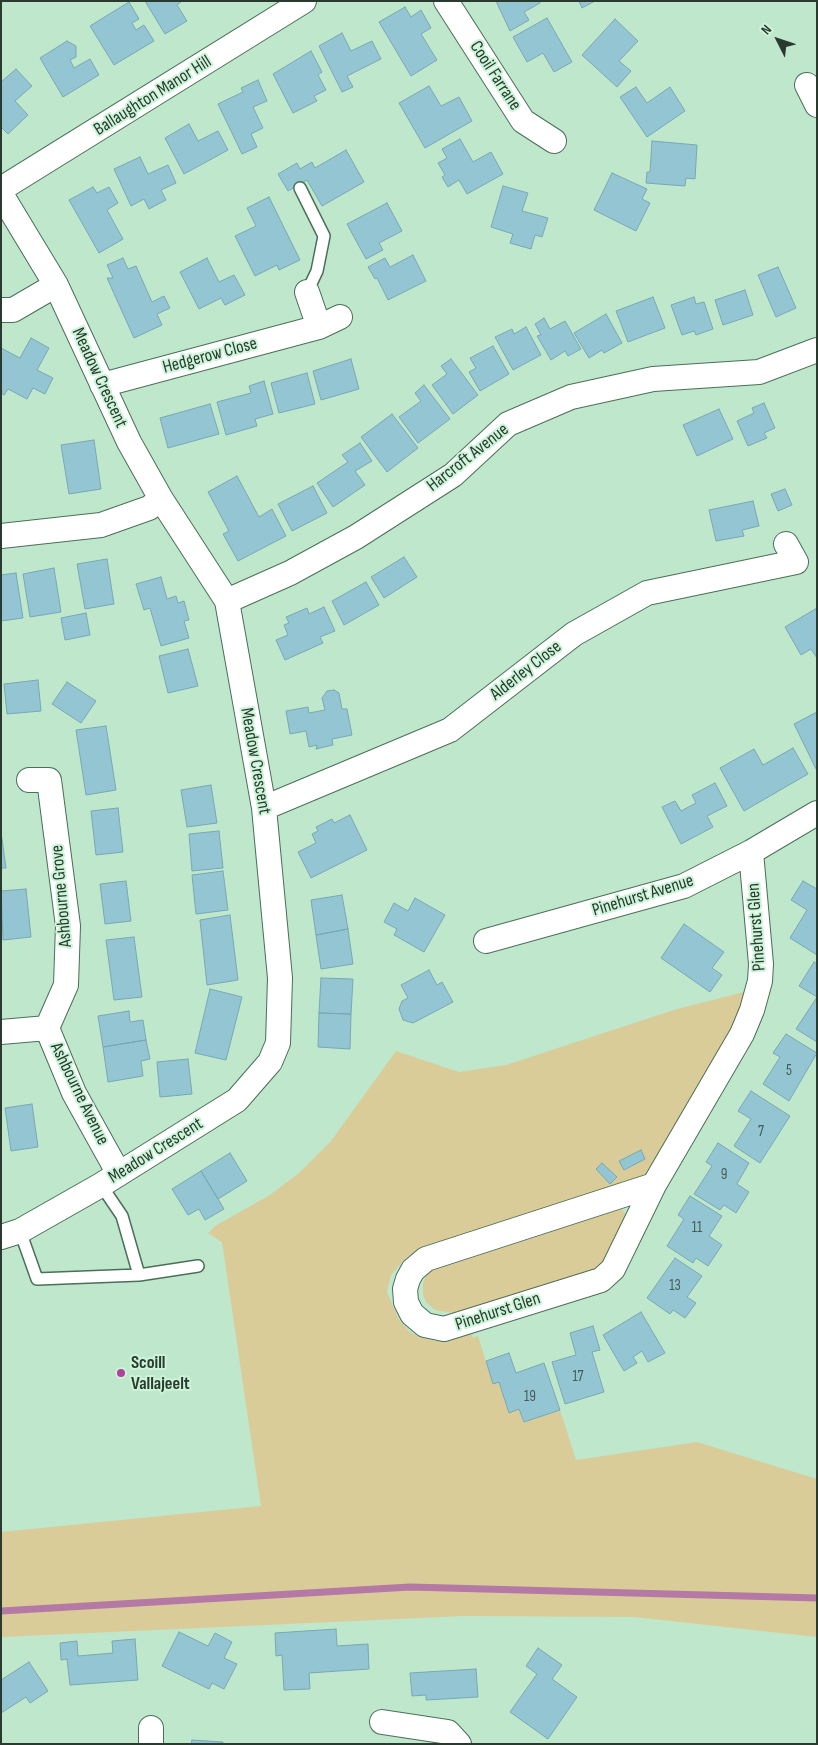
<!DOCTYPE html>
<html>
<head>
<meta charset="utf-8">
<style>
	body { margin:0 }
	#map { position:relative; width:818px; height:1745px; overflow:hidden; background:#bfe7cc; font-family:"Sofia Sans Condensed",sans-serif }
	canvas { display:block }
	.frame { position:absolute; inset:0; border:2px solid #2a3a2f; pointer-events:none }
	.north { position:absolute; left:753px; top:15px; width:50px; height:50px; -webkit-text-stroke:4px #ccf4d9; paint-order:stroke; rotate:311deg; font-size:14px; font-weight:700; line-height:20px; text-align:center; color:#2a3a2f }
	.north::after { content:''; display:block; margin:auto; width:18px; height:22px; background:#2a3a2f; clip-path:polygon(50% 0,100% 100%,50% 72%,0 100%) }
</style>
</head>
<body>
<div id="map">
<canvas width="818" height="1745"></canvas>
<div class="frame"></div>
<div class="north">N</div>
</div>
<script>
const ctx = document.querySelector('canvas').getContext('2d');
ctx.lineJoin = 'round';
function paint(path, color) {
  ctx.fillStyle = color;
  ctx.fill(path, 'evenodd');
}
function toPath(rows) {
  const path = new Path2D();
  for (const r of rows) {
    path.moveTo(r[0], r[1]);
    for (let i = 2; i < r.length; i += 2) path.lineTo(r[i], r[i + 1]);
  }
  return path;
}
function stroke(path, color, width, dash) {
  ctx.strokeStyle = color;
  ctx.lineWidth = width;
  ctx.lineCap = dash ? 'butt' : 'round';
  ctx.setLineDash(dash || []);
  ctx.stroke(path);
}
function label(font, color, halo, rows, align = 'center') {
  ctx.font = font + ' "Sofia Sans Condensed",sans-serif';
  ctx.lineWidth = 4;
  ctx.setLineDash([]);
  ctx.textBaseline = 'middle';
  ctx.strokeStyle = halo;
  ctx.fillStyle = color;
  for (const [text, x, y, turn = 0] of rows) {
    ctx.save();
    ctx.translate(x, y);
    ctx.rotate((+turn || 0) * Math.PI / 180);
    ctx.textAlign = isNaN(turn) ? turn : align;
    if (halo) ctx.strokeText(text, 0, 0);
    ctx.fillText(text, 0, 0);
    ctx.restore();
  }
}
const green = toPath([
	[748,991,738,1022,645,1177,415,1252,407,1257,391,1275,387,1292,399,1320,410,1332,420,1337,435,1341,471,1331,473,1338,478,1336,493,1384,499,1382,509,1412,519,1409,524,1422,560,1410,576,1460,697,1442,817,1479,817,1637,634,1617,463,1616,1,1637,1,1532,261,1506,222,1242,208,1233,215,1226,270,1195,299,1173,331,1141,396,1051,459,1072,506,1065,677,1009],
	[621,1208,627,1216,606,1260,594,1270,453,1313,435,1310,426,1302,423,1294,423,1283,426,1275,436,1266]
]);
const stream = toPath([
	[1,1611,410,1587,817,1598]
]);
const building = toPath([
	[145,1,182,1,177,5,187,21,165,34,145,1],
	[496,1,540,1,540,3,524,12,529,20,510,31,496,1],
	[579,1,595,1,582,8,579,1],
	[129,2,139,19,132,23,136,30,144,25,154,41,114,65,90,26,129,2],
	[405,7,411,17,421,10,431,28,421,34,437,60,411,76,379,22,405,7],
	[547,18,572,62,554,72,543,53,527,62,513,37,547,18],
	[615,19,638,41,619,61,631,71,617,87,582,55,615,19],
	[342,33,351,51,372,41,381,59,347,76,353,87,342,92,319,46,342,33],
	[67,41,76,46,76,57,70,60,74,68,90,59,99,75,63,97,40,58,67,41],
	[311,51,322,72,318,75,326,90,314,96,317,101,293,113,273,74,311,51],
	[16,69,32,86,15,101,28,115,8,134,1,127,1,82,16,69],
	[258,80,267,101,253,107,263,128,251,134,257,147,242,154,218,104,243,92,241,88,258,80],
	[429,86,441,106,459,97,472,121,425,148,399,103,429,86],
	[636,87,647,103,670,87,685,111,647,137,620,97,636,87],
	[189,124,198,141,218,131,228,150,184,174,165,138,189,124],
	[460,139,473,162,491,152,503,174,467,194,459,180,448,187,442,177,445,175,438,163,447,158,442,149,460,139],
	[652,141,697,145,695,179,686,178,685,186,646,183,647,172,650,172,652,141],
	[346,150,364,182,322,206,307,180,288,191,278,174,297,163,300,169,312,162,315,168,346,150],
	[140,157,148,174,168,165,176,183,161,190,166,200,149,209,144,199,131,206,114,169,140,157],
	[612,173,647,189,642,199,650,203,636,231,594,210,612,173],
	[503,186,528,193,522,211,548,218,542,237,535,235,531,249,510,243,513,234,491,227,503,186],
	[93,187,97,193,109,187,118,203,107,210,123,239,99,253,69,200,93,187],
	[269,197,300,260,279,270,277,265,255,276,235,236,256,226,247,208,269,197],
	[387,203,402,231,379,243,383,250,366,259,347,224,387,203],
	[413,255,426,281,388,300,377,278,375,279,368,267,385,258,390,267,413,255],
	[123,258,128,269,136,266,152,302,164,296,170,308,157,314,162,325,134,338,107,278,113,278,107,265,123,258],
	[207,258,219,282,234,275,245,295,225,305,221,298,199,309,180,272,207,258],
	[778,267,796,308,776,317,758,275,778,267],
	[745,290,753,315,723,325,715,300,745,290],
	[653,297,665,328,628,342,616,311,653,297],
	[694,297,696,304,704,302,713,329,696,335,694,331,682,335,671,305,694,297],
	[606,314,622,343,604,353,602,350,589,358,574,333,606,314],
	[544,318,550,329,565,321,581,349,568,356,565,351,551,360,537,336,541,335,535,324,544,318],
	[526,327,541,355,513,370,495,337,512,329,514,334,526,327],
	[31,338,49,348,37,370,53,378,45,394,33,388,27,399,8,389,4,395,1,393,1,348,20,358,31,338],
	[493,346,509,374,480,391,469,372,476,368,470,358,493,346],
	[351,359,359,389,321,400,313,371,351,359],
	[451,359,478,395,453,414,432,385,447,374,441,366,451,359],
	[307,373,315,404,279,413,271,383,307,373],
	[264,381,273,414,255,419,257,426,226,435,217,402,251,393,249,386,264,381],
	[424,385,450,419,418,443,399,417,421,401,415,393,424,385],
	[764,403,775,428,764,433,767,438,748,446,737,421,754,413,752,408,764,403],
	[210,404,219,434,168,448,160,418,210,404],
	[719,409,733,439,697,456,683,425,719,409],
	[392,414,418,448,387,472,361,437,392,414],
	[94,440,101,489,69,494,61,445,94,440],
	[360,443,372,461,355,471,365,485,333,507,317,483,348,462,342,455,360,443],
	[237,476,259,517,272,509,286,536,238,561,223,534,229,531,208,492,237,476],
	[313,486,327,513,292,531,278,504,313,486],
	[785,489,792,505,778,511,771,494,785,489],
	[753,501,759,526,742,530,744,536,716,541,709,510,753,501],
	[404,557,417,577,384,598,371,577,404,557],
	[107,559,114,604,85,609,77,564,107,559],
	[54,568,61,612,30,617,23,574,54,568],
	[16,573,23,618,1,621,1,575,16,573],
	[161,577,167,599,176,596,178,603,184,601,189,620,184,621,189,638,161,646,150,608,144,610,136,584,161,577],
	[366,582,379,605,344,625,332,601,366,582],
	[324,607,335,631,320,637,323,643,285,660,276,640,288,635,284,625,289,623,286,617,307,608,309,614,324,607],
	[817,608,817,658,811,649,801,655,785,627,817,608],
	[86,613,90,635,65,640,61,618,86,613],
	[188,649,198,686,168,693,159,656,188,649],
	[38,680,41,711,7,714,4,684,38,680],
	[67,682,96,701,81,723,52,704,67,682],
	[334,690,339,693,342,709,347,709,352,735,332,739,333,745,316,749,317,745,309,747,306,731,290,734,286,711,308,707,309,713,325,710,322,698,327,691,334,690],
	[817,712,817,769,816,769,794,724,817,712],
	[106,726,116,790,86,795,76,730,106,726],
	[793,748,808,774,744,811,720,768,754,749,763,765,793,748],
	[715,783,727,806,707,816,713,827,681,844,662,807,675,801,681,811,696,803,692,795,715,783],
	[211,785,217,823,187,827,181,790,211,785],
	[118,808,123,852,96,855,91,811,118,808],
	[350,815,367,850,311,878,298,852,316,843,312,834,318,831,316,827,332,819,334,823,350,815],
	[219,831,223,868,192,871,189,834,219,831],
	[1,832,6,868,1,868,1,832],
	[223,871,228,910,196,914,192,875,223,871],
	[126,881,131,921,105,924,100,884,126,881],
	[803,881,817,889,817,955,790,938,807,910,791,900,803,881],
	[26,889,31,937,3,940,1,891,26,889],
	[342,895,348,929,316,935,311,900,342,895],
	[415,898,445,915,424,952,394,935,397,929,384,922,394,903,408,911,415,898],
	[230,915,238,980,207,985,200,920,230,915],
	[684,924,724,952,712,968,722,975,710,992,661,958,684,924],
	[348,929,353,964,321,969,316,935,348,929],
	[134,937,142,997,114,1000,106,940,134,937],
	[814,962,817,964,817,1042,796,1029,817,997,799,986,814,962],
	[429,970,437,985,442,982,453,1002,413,1023,403,1020,399,1009,402,1001,408,998,401,985,429,970],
	[321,978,353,979,351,1014,319,1013,321,978],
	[210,989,242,997,226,1060,195,1053,210,989],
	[129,1011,130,1022,143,1020,146,1040,103,1047,98,1016,129,1011],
	[319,1013,351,1014,350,1049,318,1047,319,1013],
	[786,1034,817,1053,789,1101,763,1084,780,1057,773,1053,786,1034],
	[146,1040,150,1059,141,1061,143,1076,108,1082,103,1047,146,1040],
	[188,1059,192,1094,160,1097,157,1062,188,1059],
	[751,1091,790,1116,760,1163,734,1146,751,1119,738,1111,751,1091],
	[32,1104,38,1147,11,1151,5,1108,32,1104],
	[718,1143,749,1163,737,1184,749,1192,736,1213,724,1205,720,1210,694,1194,712,1166,706,1162,718,1143],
	[641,1150,645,1159,624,1170,619,1161,641,1150],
	[230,1153,247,1181,218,1199,201,1171,230,1153],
	[602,1163,617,1177,610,1184,596,1169,602,1163],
	[201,1171,224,1209,205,1220,199,1209,188,1215,172,1189,201,1171],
	[690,1196,722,1216,709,1236,722,1245,708,1266,696,1258,693,1263,667,1246,684,1219,678,1215,690,1196],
	[675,1258,702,1276,687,1297,696,1303,685,1318,673,1310,670,1314,647,1298,675,1258],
	[641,1312,665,1353,648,1362,642,1351,633,1357,637,1363,624,1371,603,1335,641,1312],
	[593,1326,600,1350,592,1352,604,1392,565,1404,552,1362,576,1355,570,1333,593,1326],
	[509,1353,516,1373,544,1363,560,1410,524,1422,519,1409,509,1413,499,1382,493,1384,486,1361,509,1353],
	[336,1629,337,1646,368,1644,369,1669,309,1673,310,1689,284,1690,282,1655,276,1656,275,1633,336,1629],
	[179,1632,208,1646,215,1633,232,1642,224,1658,237,1664,224,1689,212,1683,209,1689,162,1666,179,1632],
	[135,1639,138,1680,70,1685,67,1659,61,1660,60,1643,77,1641,78,1656,113,1653,112,1641,135,1639],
	[538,1648,562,1665,552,1679,577,1697,548,1739,510,1712,537,1674,526,1666,538,1648],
	[29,1662,48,1691,30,1703,26,1697,1,1713,1,1680,29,1662],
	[476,1669,478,1697,426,1700,426,1695,412,1696,410,1673,476,1669],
	[192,1740,223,1742,223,1744,191,1744,192,1740]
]);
const service = toPath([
	[300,188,324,236,317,271,307,292],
	[20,1231,37,1279,139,1275,122,1216,101,1185],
	[139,1275,198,1266]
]);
const minor = toPath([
	[446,1,523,121,554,141],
	[807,85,817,105],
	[1,189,304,1],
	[1,194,56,285,129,442,161,499,227,601,264,808,280,978,278,1043,270,1062,237,1100,101,1185,20,1231,1,1237],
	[307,292,319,327],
	[1,310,13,310,56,285],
	[102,385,319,327,340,317],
	[1,536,101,525,149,508,161,499],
	[227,601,290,573,356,537,453,475,508,424,571,397,653,379,759,372,817,350],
	[29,780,49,780,68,926,66,985,47,1028],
	[264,808,450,730,574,634,647,593,796,562,786,544],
	[486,941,684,886,751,852,817,813],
	[1,1032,47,1028,74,1093,119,1174],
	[654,1185,426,1259,413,1270,408,1279,405,1289,406,1302,412,1314,425,1325,444,1329,601,1280,613,1269,654,1185,742,1034,752,1010,760,981,761,964,751,852],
	[382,1722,448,1732,459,1744],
	[151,1728,151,1744]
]);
const markers = [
	[121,1373,5,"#b2419c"]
];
const numberNames = [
	["5",789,1071],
	["7",761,1132],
	["9",724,1175],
	["11",697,1228],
	["13",675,1286],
	["17",578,1377],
	["19",530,1397]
];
const streetNames = [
	["Cooil Farrane",495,76,57],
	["Ballaughton Manor Hill",153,96,-32],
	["Hedgerow Close",210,356,-15],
	["Meadow Crescent",99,378,65],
	["Harcroft Avenue",468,458,-38],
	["Alderley Close",526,671,-38],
	["Meadow Crescent",255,761,80],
	["Ashbourne Grove",62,896,-95],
	["Pinehurst Avenue",643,896,-17],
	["Pinehurst Glen",757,927,-94],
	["Ashbourne Avenue",79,1094,64],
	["Meadow Crescent",156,1151,-32],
	["Pinehurst Glen",498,1312,-18]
];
const poiNames = [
	["Scoill",131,1363],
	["Vallajeelt",131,1384]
];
paint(green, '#d9cc99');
stroke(stream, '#b479a5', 7);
paint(building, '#94c5d2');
stroke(building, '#77a8b5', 1);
stroke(service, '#4b6f58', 14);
stroke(minor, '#4b6f58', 26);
stroke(service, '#fff', 11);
stroke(minor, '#fff', 24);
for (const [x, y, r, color] of markers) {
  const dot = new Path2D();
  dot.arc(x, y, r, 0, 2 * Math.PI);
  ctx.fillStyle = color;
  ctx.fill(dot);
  stroke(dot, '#ccf4d9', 2);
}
label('15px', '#445d58', null, numberNames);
label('18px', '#2a3a2f', '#ccf4d9', streetNames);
label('bold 18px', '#2a3a2f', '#ccf4d9', poiNames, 'left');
</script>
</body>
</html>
